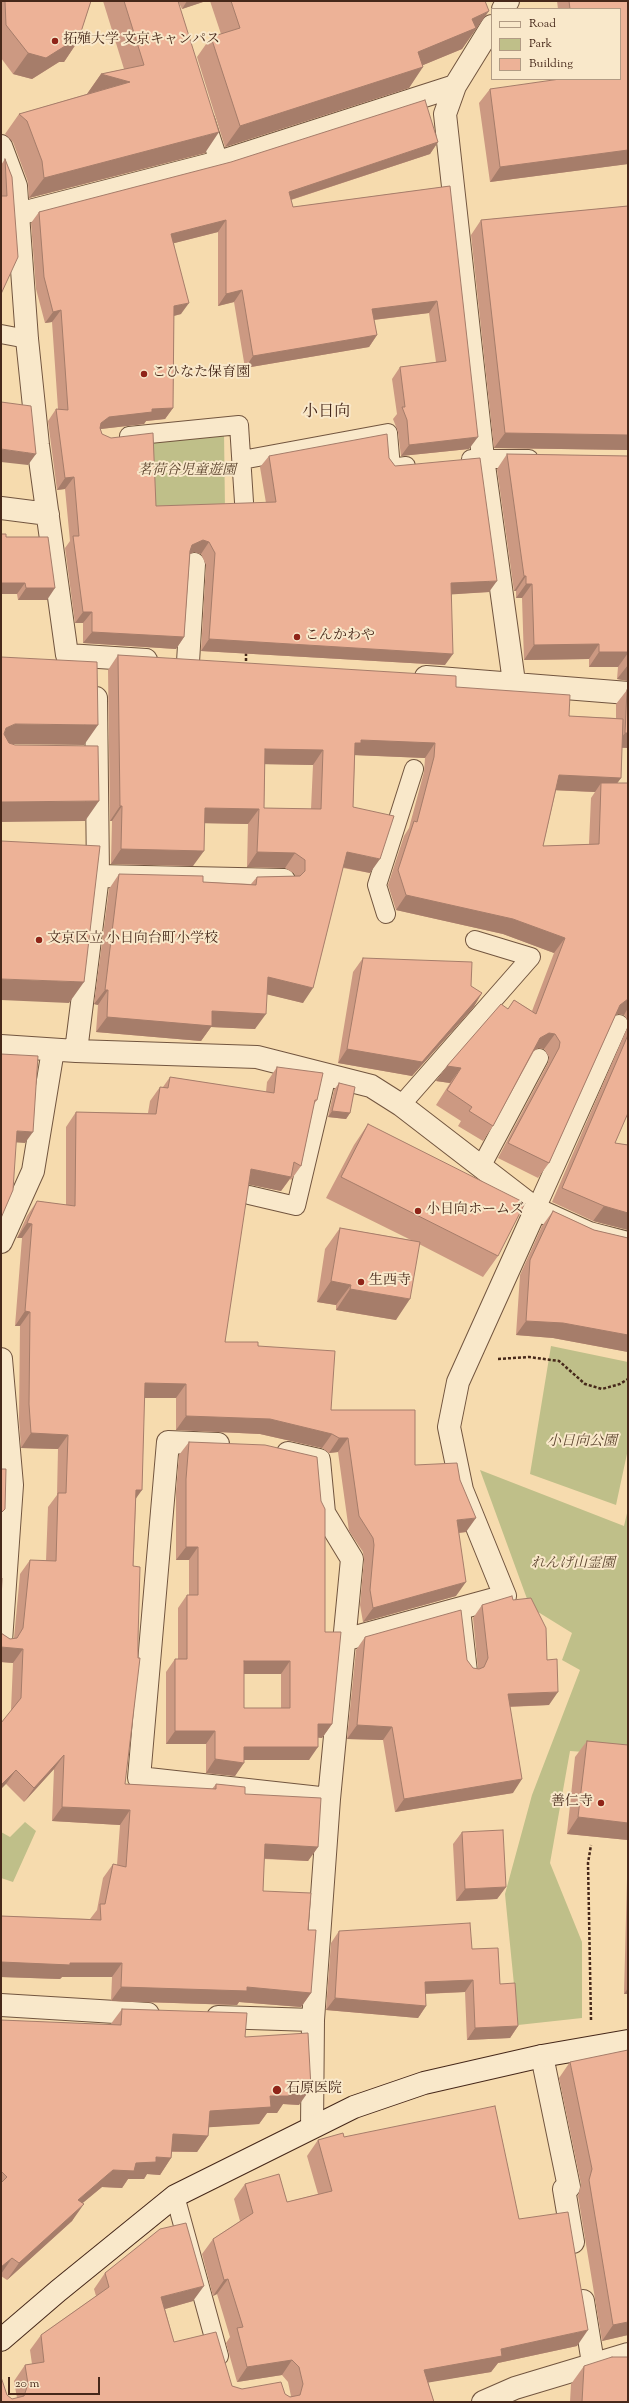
<!DOCTYPE html>
<html>
<head>
<meta charset="utf-8">
<style>
	body { margin:0 }
	#map { position:relative; width:629px; height:2403px; overflow:hidden; background:#f6dbae; font-family:"Sorts Mill Goudy",serif }
	canvas { display:block }
	.frame { position:absolute; inset:0; border:2px solid #46281a; pointer-events:none }
	.legend { position:absolute; left:491px; top:8px; width:130px; height:72px; box-sizing:border-box; background:#f9e8ca; border:1px solid #b19b84; margin:0; padding:5px 7px; list-style:none; font-size:12px; color:#46281a }
	.legend li { display:flex; align-items:center; gap:8px; height:20px }
	.legend b { width:20px; border:1px solid #b19b84 }
	.scale { position:absolute; left:8px; top:2377px; width:92px; height:18px; box-sizing:border-box; border:2px solid #46281a; border-top:0; padding-left:5px; font-size:12px; line-height:14px; white-space:nowrap; color:#46281a; -webkit-text-stroke:3px #f9e8ca; paint-order:stroke }
</style>
</head>
<body>
<div id="map">
<canvas width="629" height="2403"></canvas>
<div class="frame"></div>
<ul class="legend">
<li><b style="height:5px;background:#f9e8ca"></b>Road</li>
<li><b style="height:11px;background:#bfbf89"></b>Park</li>
<li><b style="height:11px;background:#edb297"></b>Building</li>
</ul>
<div class="scale">20 m</div>
</div>
<script>
const ctx = document.querySelector('canvas').getContext('2d');
ctx.lineJoin = 'round';
function paint(path, color) {
  ctx.fillStyle = color;
  ctx.fill(path, 'evenodd');
}
function toPath(rows) {
  const path = new Path2D();
  for (const r of rows) {
    path.moveTo(r[0], r[1]);
    for (let i = 2; i < r.length; i += 2) path.lineTo(r[i], r[i + 1]);
  }
  return path;
}
function stroke(path, color, width, dash) {
  ctx.strokeStyle = color;
  ctx.lineWidth = width;
  ctx.lineCap = dash ? 'butt' : 'round';
  ctx.setLineDash(dash || []);
  ctx.stroke(path);
}
function label(font, color, halo, rows, align = 'center') {
  ctx.font = font + ' "Sorts Mill Goudy","Noto Serif JP",serif';
  ctx.lineWidth = 4;
  ctx.setLineDash([]);
  ctx.textBaseline = 'middle';
  ctx.strokeStyle = halo;
  ctx.fillStyle = color;
  for (const [text, x, y, turn = 0] of rows) {
    ctx.save();
    ctx.translate(x, y);
    ctx.rotate((+turn || 0) * Math.PI / 180);
    ctx.textAlign = isNaN(turn) ? turn : align;
    if (halo) ctx.strokeText(text, 0, 0);
    ctx.fillText(text, 0, 0);
    ctx.restore();
  }
}
const green = toPath([
	[224,432,225,510,148,509,150,440],
	[551,1346,628,1362,628,1449,616,1505,530,1474],
	[480,1470,624,1526,628,1509,628,1755,570,1751,550,1863,582,1942,582,2018,518,2025,505,1894,532,1795,580,1670,562,1660,572,1633,530,1607],
	[25,1822,36,1831,13,1882,1,1878,1,1832,10,1837]
]);
const path = toPath([
	[246,666,246,651],
	[498,1359,529,1357,559,1361,585,1384,602,1389,620,1384,628,1379],
	[591,2020,588,1863,591,1845]
]);
const lane = toPath([
	[205,119,219,162],
	[1,334,27,339],
	[129,436,239,425,244,502],
	[471,459,529,459],
	[242,460,388,433,391,468,406,466],
	[386,914,377,885,414,769],
	[401,1105,531,957,475,940],
	[481,1167,539,1058],
	[249,1195,296,1206,327,1075],
	[536,1209,619,1024],
	[461,1609,468,1672],
	[175,2196,219,2356]
]);
const street = toPath([
	[503,9,508,1],
	[492,26,455,86,445,114,483,458,514,682],
	[1,146,16,186,27,339,38,445,67,655,146,660],
	[18,214,219,162,455,86],
	[1,508,48,514],
	[188,662,194,564],
	[426,677,628,693],
	[98,876,284,880],
	[1,1046,76,1051,257,1057,371,1086,401,1105,536,1209,589,1233,628,1243],
	[76,1051,98,876,96,698],
	[1,1242,33,1171,53,1050],
	[1,1359,12,1485,1,1641],
	[218,1444,168,1442,139,1778,329,1799],
	[288,1453,319,1460,324,1513,352,1559,329,1799,313,2020,312,2127],
	[344,1640,505,1596,462,1490,449,1427,458,1382,536,1209],
	[1,2005,148,2014],
	[218,2017,313,2020],
	[542,2056,569,2187,564,2189,573,2242],
	[583,2301,593,2363],
	[483,2402,515,2388,628,2354]
]);
const secondary = toPath([
	[1,2340,58,2291,175,2196,354,2107,424,2083,542,2056,628,2041]
]);
const wall = toPath([
	[1,1,91,1,78,41,64,62,59,62,32,79,13,74,1,58],
	[103,1,178,1,205,153,29,198,28,182,13,142,5,134,19,114,87,94,101,74,124,69],
	[178,1,206,1,182,9],
	[210,1,485,1,476,28,462,49,423,65,409,88,225,147,197,57,211,37,221,34],
	[557,1,628,1,628,164,490,182,479,103,490,89,620,79,620,9,558,9],
	[438,142,430,154,291,200,293,207,450,186,469,449,401,456,398,432,393,419,397,414,392,379,400,367,436,362,429,313,374,320,377,335,369,347,245,368,234,302,218,306,218,232,174,243,181,314,174,316,173,408,165,419,146,421,144,424,100,429,102,434,156,506,266,503,260,467,269,456,389,458,489,592,452,594,445,665,201,651,206,565,201,554,194,552,190,554,184,637,176,649,83,643,83,623,75,623,65,548,70,541,65,489,57,490,48,421,56,409,58,409,52,322,45,323,36,289,31,223,39,212],
	[5,159,12,177,1,294,1,165],
	[628,206,628,450,494,448,471,235,481,220],
	[507,454,628,456,628,681,617,679,618,667,589,667,589,659,524,660,522,598,516,598,516,591,514,591,497,469],
	[6,537,47,600,18,600,17,594,1,594],
	[118,655,456,687,569,716,616,718,616,704,627,690,628,748,622,748,621,778,617,783,628,783,628,1021,624,1015,618,1014,615,1016,549,1163,538,1178,498,1158,548,1063,549,1057,544,1049,538,1048,534,1051,493,1126,483,1141,458,1126,461,1121,436,1105,450,1083,436,1081,447,1066,508,1009,514,1000,532,1011,554,953,503,934,396,910,388,885,404,836,409,828,424,772,425,758,355,755,353,807,370,873,343,868,303,1003,267,994,255,1029,211,1027,201,1041,96,1032,98,1005,94,1004,109,889,119,874,203,882,251,884,257,877,295,876,295,874,285,868,247,867,248,824,204,823,193,866,111,864,112,821,110,821,108,670],
	[265,764,313,765,311,809,264,808],
	[556,790,595,792,591,798,589,844,543,846],
	[363,958,471,986,482,993,473,1008,412,1076,338,1063,353,972],
	[628,1026,628,1113,615,1143,628,1145,628,1230,593,1221,552,1202],
	[277,1067,317,1100,314,1104,301,1166,291,1180,290,1179,281,1191,248,1184,225,1342,258,1346,331,1410,415,1465,466,1532,459,1533,456,1596,363,1622,360,1605,364,1560,363,1552,349,1531,338,1452,329,1453,322,1448,260,1434,176,1430,176,1398,144,1398,136,1499,125,1784,212,1789,216,1784,245,1794,318,1847,308,1861,264,1859,263,1891,308,1930,311,1993,301,2007,239,2002,237,2005,111,2001,112,1977,62,1977,60,1979,1,1977,1,1916,90,1919,97,1910,103,1878,113,1864,117,1865,120,1825,52,1821,54,1769,24,1802,6,1784,11,1710,13,1663,1,1662,1,1633,10,1639,14,1638,20,1574,30,1560,46,1561,48,1507,57,1495,58,1449,21,1448,19,1419,20,1326,15,1326,22,1238,17,1238,27,1216,37,1201,66,1205,66,1127,76,1112,148,1113,150,1101,160,1087,163,1087,170,1077,266,1092,267,1082],
	[339,1083,350,1113,346,1119,328,1117,334,1090],
	[368,1124,498,1256,483,1277,419,1244,396,1320,336,1310,336,1305,317,1302,325,1249,340,1228,411,1240,326,1198,354,1145],
	[553,1211,594,1230,628,1238,628,1352,553,1338,516,1335,520,1275,542,1226],
	[189,1442,325,1632,332,1724,322,1738,318,1737,309,1760,244,1760,235,1776,206,1773,206,1744,166,1744,166,1672,175,1659,178,1659,178,1608,187,1595,189,1595,189,1560,176,1560,176,1492,179,1455],
	[244,1674,281,1674,281,1708,244,1708],
	[513,1600,547,1660,549,1705,510,1707,513,1793,395,1812,383,1740,347,1739,356,1650,365,1637,467,1660,473,1668,478,1669,473,1618,482,1605],
	[587,1741,628,1745,628,1994,624,1994,628,1840,567,1834,575,1757],
	[462,1832,506,1887,497,1899,456,1901,453,1844],
	[339,1931,472,1949,500,1984,518,2026,510,2038,467,2040,465,1992,426,1994,426,2006,418,2018,326,2010,331,1943],
	[122,2009,245,2037,299,2105,283,2104,277,2113,267,2113,259,2124,209,2127,208,2136,197,2152,172,2152,171,2158,160,2175,147,2174,144,2179,128,2179,122,2188,102,2187,82,2203,72,2221,7,2280,1,2276,1,2020,110,2025],
	[570,2062,628,2335,602,2341,578,2196,581,2184,559,2078],
	[344,2137,519,2219,577,2346,498,2363,491,2372,428,2382,434,2402,1,2402,7,2395,12,2399,17,2398,14,2381,25,2365,32,2364,30,2350,41,2335,96,2296,94,2289,105,2273,193,2301,165,2309,174,2342,232,2386,242,2389,285,2394,290,2397,291,2396,288,2382,282,2375,237,2382,226,2343,230,2337,217,2294,213,2296,202,2254,213,2239,240,2221,234,2199,245,2184,287,2202,318,2194,307,2156,318,2140],
	[584,2366,628,2402,570,2402,571,2384]
]);
const shadedWall = toPath([
	[187,1,206,1,182,9],
	[489,11,462,49,404,73,418,52,472,19],
	[73,41,78,41,64,62,59,62,32,79,13,74,28,53],
	[423,67,409,88,225,147,240,126],
	[101,74,130,82,87,94],
	[219,132,205,153,29,198,44,178],
	[438,142,430,154,281,203,289,192],
	[628,150,628,164,490,182,500,167],
	[226,220,218,232,163,246,171,234],
	[242,290,234,302,218,306,226,294],
	[437,301,429,313,364,321,372,309],
	[189,303,181,314,165,318,174,306],
	[61,310,52,322,45,323,53,312],
	[377,335,369,347,245,368,253,356],
	[173,408,165,419,146,421,144,424,101,429,93,434,101,423,109,417,152,409],
	[505,433,628,435,628,450,494,448],
	[478,437,469,449,401,456,409,445],
	[1,449,36,454,28,465,1,462],
	[74,477,65,489,57,490,65,478],
	[203,540,209,542,201,554,194,552,184,557,192,545],
	[524,576,526,576,516,591,514,591],
	[497,581,489,592,443,595,451,583],
	[1,583,25,583,17,594,1,594],
	[526,584,532,584,522,598,516,598],
	[26,588,55,588,47,600,18,600],
	[83,612,92,612,83,623,75,623],
	[92,632,184,637,176,649,83,643],
	[209,639,453,654,445,665,201,651],
	[599,644,589,659,524,660,534,645],
	[599,652,628,652,628,653,618,667,589,667],
	[628,665,628,681,617,679],
	[15,724,98,725,84,745,1,744,6,728],
	[625,733,628,733,628,748,614,747],
	[361,740,435,743,425,758,352,755,355,743],
	[265,749,323,750,313,765,255,764],
	[559,775,621,778,610,793,601,783,595,792,549,790],
	[99,801,85,821,1,822,1,802],
	[120,806,122,806,112,821,110,821],
	[205,808,259,809,248,824,194,823],
	[121,849,204,851,193,866,111,864],
	[257,852,295,853,285,868,247,867],
	[347,852,380,859,370,873,337,866],
	[406,895,513,919,565,938,554,953,503,934,396,910],
	[268,977,313,988,303,1003,257,992],
	[1,979,84,982,69,1003,1,1000],
	[105,990,108,990,98,1005,94,1004],
	[482,993,473,1008,412,1076,338,1063,347,1049],
	[628,999,628,1008,624,1015,618,1014,609,1020,620,1005],
	[212,1011,266,1014,255,1029,211,1027,201,1041,96,1032,107,1017],
	[549,1033,555,1034,544,1049,538,1048,530,1053,540,1038],
	[447,1066,461,1068,450,1083,436,1081],
	[332,1111,350,1113,346,1119,328,1117],
	[17,1131,33,1132,25,1143,10,1142],
	[251,1169,291,1177,281,1191,241,1183],
	[604,1206,628,1213,628,1230,593,1221],
	[27,1223,32,1224,22,1238,17,1238],
	[331,1281,351,1285,336,1305,317,1302],
	[350,1289,410,1299,396,1320,336,1310],
	[25,1311,30,1312,20,1326,15,1326],
	[526,1321,563,1323,628,1335,628,1352,553,1338,516,1335],
	[145,1383,186,1384,176,1398,135,1398],
	[186,1416,270,1419,332,1434,322,1448,260,1434,176,1430],
	[31,1433,68,1435,58,1449,21,1448],
	[339,1438,348,1438,338,1452,329,1453],
	[136,1490,142,1490,132,1504],
	[476,1518,466,1532,447,1534,457,1520],
	[186,1547,198,1547,189,1560,176,1560],
	[466,1582,456,1596,363,1622,373,1608],
	[1,1647,23,1649,13,1663,1,1662],
	[244,1661,290,1661,281,1674,235,1674],
	[558,1692,549,1705,499,1707,508,1694],
	[318,1724,332,1724,322,1738,309,1737],
	[357,1725,392,1727,383,1740,347,1739],
	[175,1731,215,1731,206,1744,166,1744],
	[244,1747,318,1747,309,1760,235,1760],
	[64,1755,54,1769,24,1802,34,1788],
	[215,1759,244,1763,235,1776,206,1773],
	[16,1770,6,1784,1,1789,1,1785],
	[522,1779,513,1793,395,1812,404,1799],
	[62,1807,130,1810,120,1825,52,1821],
	[578,1817,628,1823,628,1840,567,1834],
	[265,1844,318,1847,308,1861,255,1858],
	[506,1887,497,1899,456,1901,465,1889],
	[1,1962,70,1963,122,1963,112,1977,62,1977,60,1979,1,1977],
	[473,1980,465,1992,417,1994,425,1982],
	[121,1987,247,1987,311,1993,301,2007,239,2002,237,2005,111,2001],
	[628,1988,628,1994,624,1994],
	[335,1998,426,2006,418,2018,326,2010],
	[518,2026,510,2038,467,2040,475,2028],
	[289,2087,311,2088,299,2105,283,2104,277,2113,267,2113,259,2124,198,2128,210,2111,270,2096],
	[173,2134,208,2136,197,2152,161,2151],
	[156,2157,171,2158,160,2175,147,2174,144,2179,128,2179,122,2188,102,2187,66,2217,78,2200,113,2170],
	[84,2204,72,2221,7,2280,19,2263],
	[12,2258,1,2274,1,2267],
	[228,2279,217,2294,213,2296,224,2280],
	[204,2286,193,2301,151,2313,161,2297],
	[628,2322,628,2335,602,2341,613,2325],
	[588,2330,577,2346,498,2363,491,2372,414,2385,424,2370,501,2349],
	[292,2360,282,2375,237,2382,247,2367]
]);
const building = toPath([
	[5,1,91,1,78,41,73,41,46,58,28,53,6,25,5,1],
	[124,1,178,1,219,132,44,178,42,161,27,121,19,114,130,82,101,74,144,65,124,1],
	[231,1,485,1,489,11,472,19,476,28,418,52,423,67,240,126,211,37,240,28,231,1],
	[569,1,628,1,628,150,500,167,490,89,560,79,620,79,620,9,570,9,569,1],
	[425,100,438,142,289,192,293,207,450,186,478,437,409,445,407,420,402,407,405,407,400,367,446,361,437,301,372,309,377,335,253,356,242,290,226,294,226,220,171,234,189,303,174,306,173,408,152,409,152,412,109,417,101,423,100,428,102,434,111,438,153,433,156,506,276,502,269,456,387,434,389,458,395,466,480,458,497,581,451,583,453,654,209,639,215,553,209,542,203,540,192,545,190,551,184,637,92,632,92,612,83,612,73,536,79,536,74,477,65,478,56,409,68,410,61,310,53,312,44,277,39,212,231,162,425,100],
	[5,159,12,177,18,257,1,294,1,196,7,196,5,159],
	[628,206,628,435,505,433,481,220,628,206],
	[1,402,31,406,36,454,1,449,1,402],
	[507,454,628,456,628,652,599,652,599,644,534,645,532,584,526,584,526,576,524,576,507,454],
	[1,534,6,534,6,537,48,537,55,588,26,588,25,583,1,583,1,534],
	[118,655,456,676,456,687,570,695,569,716,623,719,621,778,559,775,543,846,599,844,601,783,628,783,628,999,620,1005,549,1163,508,1143,559,1048,560,1042,555,1034,549,1033,540,1038,493,1126,469,1111,472,1107,447,1090,461,1068,447,1066,501,1004,508,1009,514,1000,536,1014,565,938,513,919,406,895,398,870,414,821,417,822,434,757,435,743,361,740,361,743,355,743,353,807,394,816,380,859,347,852,313,988,268,977,266,1014,212,1011,212,1026,107,1017,108,990,105,990,119,874,203,876,203,882,256,885,257,877,300,876,305,871,305,860,295,853,257,852,259,809,205,808,204,851,121,849,122,806,120,806,118,655],
	[265,749,323,750,321,809,264,808,265,749],
	[1,657,97,662,98,725,15,724,6,728,4,734,9,743,15,745,98,746,99,801,1,802,1,657],
	[627,690,628,690,628,733,625,733,627,690],
	[1,841,100,846,84,982,1,979,1,841],
	[363,958,472,962,471,986,482,993,422,1062,347,1049,363,958],
	[628,1035,628,1113,615,1143,628,1145,628,1213,604,1206,562,1188,628,1035],
	[1,1054,38,1056,33,1132,17,1131,13,1190,1,1218,1,1054],
	[277,1067,323,1073,317,1100,315,1100,301,1166,294,1162,291,1177,251,1169,225,1342,258,1342,258,1346,335,1351,331,1410,415,1410,415,1465,457,1463,460,1480,476,1518,457,1520,466,1582,373,1608,370,1590,374,1545,373,1538,359,1516,348,1438,339,1438,332,1434,270,1419,186,1416,186,1384,145,1383,142,1490,136,1490,133,1566,140,1567,138,1639,138,1658,140,1658,125,1784,216,1789,216,1784,245,1787,245,1794,321,1798,318,1847,265,1844,263,1891,311,1893,308,1930,316,1930,311,1993,247,1987,247,1991,121,1987,122,1963,70,1963,70,1965,1,1962,1,1916,101,1920,100,1904,105,1904,113,1864,126,1867,130,1810,62,1807,64,1755,34,1788,16,1770,1,1785,1,1723,21,1698,23,1649,1,1647,1,1633,10,1639,17,1638,23,1628,30,1560,56,1561,58,1493,66,1493,68,1435,31,1433,29,1404,30,1312,25,1311,32,1224,27,1223,37,1201,75,1206,76,1112,156,1114,160,1087,168,1088,170,1077,274,1093,277,1067],
	[339,1083,355,1087,350,1113,332,1111,339,1083],
	[368,1124,525,1203,498,1256,341,1177,368,1124],
	[553,1211,594,1230,628,1238,628,1335,563,1323,526,1321,530,1260,553,1211],
	[340,1228,420,1242,410,1299,350,1289,351,1285,331,1281,340,1228],
	[189,1442,265,1445,317,1457,321,1501,325,1509,325,1632,341,1632,332,1724,318,1724,318,1747,244,1747,244,1763,215,1759,215,1731,175,1731,175,1659,187,1659,187,1595,198,1595,198,1547,186,1547,186,1479,189,1442],
	[244,1661,290,1661,290,1708,244,1708,244,1661],
	[1,1469,6,1469,5,1509,1,1513,1,1469],
	[1,1577,2,1578,1,1600,1,1577],
	[512,1596,513,1600,531,1598,546,1628,547,1660,557,1659,558,1692,508,1694,522,1779,404,1799,392,1727,357,1725,365,1637,461,1610,467,1660,473,1668,479,1669,484,1667,488,1658,482,1605,512,1596],
	[587,1741,628,1745,628,1823,578,1817,587,1741],
	[503,1830,506,1887,465,1889,462,1832,503,1830],
	[470,1923,472,1949,498,1948,500,1984,515,1983,518,2026,475,2028,473,1980,425,1982,426,2006,335,1998,339,1931,470,1923],
	[122,2009,247,2013,245,2037,308,2033,311,2088,289,2087,289,2096,270,2096,271,2107,210,2111,208,2136,173,2134,171,2158,156,2157,156,2162,136,2163,134,2171,113,2170,78,2200,84,2204,19,2263,12,2258,1,2267,1,2183,7,2177,1,2171,1,2020,121,2025,122,2009],
	[628,2050,628,2322,613,2325,589,2180,592,2169,570,2062,628,2050],
	[495,2106,519,2219,568,2212,588,2330,501,2349,502,2356,424,2370,434,2402,1,2402,1,2377,7,2395,12,2399,24,2396,28,2384,25,2365,44,2362,41,2335,109,2287,105,2273,160,2229,186,2223,204,2286,161,2297,174,2342,216,2332,232,2386,242,2389,281,2382,285,2394,290,2397,300,2395,303,2384,299,2367,292,2360,247,2367,237,2328,243,2327,228,2279,224,2280,213,2239,253,2213,245,2184,279,2174,287,2202,332,2191,318,2140,343,2133,344,2137,495,2106],
	[612,2357,628,2357,628,2402,582,2402,584,2366,612,2357]
]);
const markers = [
	[55,41,4,"#8f2418"],
	[144,374,4,"#8f2418"],
	[297,637,4,"#8f2418"],
	[39,940,4,"#8f2418"],
	[418,1211,4,"#8f2418"],
	[361,1282,4,"#8f2418"],
	[601,1803,4,"#8f2418"],
	[277,2090,5,"#8f2418"]
];
const poiNames = [
	["拓殖大学 文京キャンパス",63,41],
	["こひなた保育園",152,374],
	["こんかわや",305,637],
	["文京区立 小日向台町小学校",47,940],
	["小日向ホームズ",426,1211],
	["生西寺",369,1282],
	["善仁寺",593,1803,"right"],
	["石原医院",286,2090]
];
const parkNames = [
	["茗荷谷児童遊園",187,472],
	["小日向公園",582,1443],
	["れんげ山霊園",573,1565]
];
const quarterNames = [
	["小日向",326,413]
];
paint(green, '#bfbf89');
stroke(lane, '#72553f', 20);
stroke(street, '#72553f', 24);
stroke(secondary, '#46281a', 24);
stroke(path, '#46281a', 2.5, [3, 2]);
stroke(lane, '#f9e8ca', 18);
stroke(street, '#f9e8ca', 22);
stroke(secondary, '#f9e8ca', 22);
paint(wall, '#cc9982');
paint(shadedWall, '#a67d6a');
paint(building, '#edb297');
stroke(building, '#a67d6a', 1);
for (const [x, y, r, color] of markers) {
  const dot = new Path2D();
  dot.arc(x, y, r, 0, 2 * Math.PI);
  ctx.fillStyle = color;
  ctx.fill(dot);
  stroke(dot, '#f9e8ca', 1.5);
}
label('14px', '#46281a', '#f9e8ca', poiNames, 'left');
label('italic 14px', '#5e4630', '#f9e8ca', parkNames);
label('16px', '#46281a', '#f9e8ca', quarterNames);
</script>
</body>
</html>
